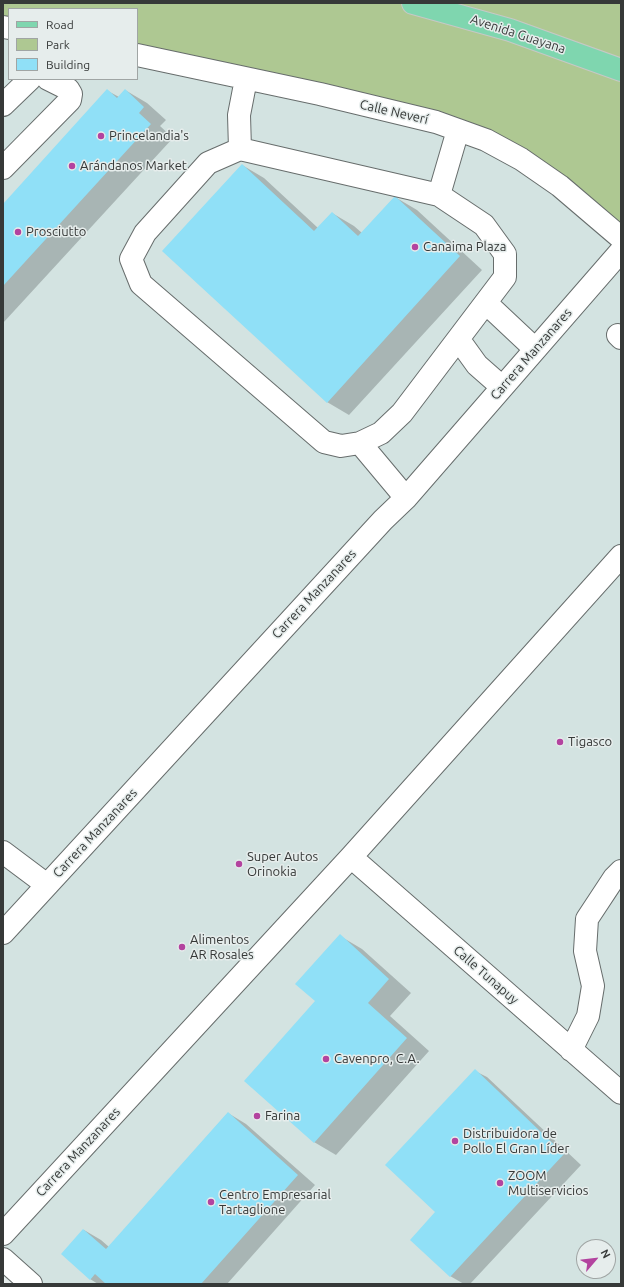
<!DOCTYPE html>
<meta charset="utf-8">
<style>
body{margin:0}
#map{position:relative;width:624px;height:1287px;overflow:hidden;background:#e6edec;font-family:Ubuntu,sans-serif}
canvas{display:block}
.frame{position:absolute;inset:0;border:4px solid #363938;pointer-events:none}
.legend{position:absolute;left:8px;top:8px;width:130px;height:72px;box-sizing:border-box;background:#e6edec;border:1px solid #a0a5a4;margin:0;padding:5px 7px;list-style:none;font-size:12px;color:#363938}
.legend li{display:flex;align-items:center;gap:8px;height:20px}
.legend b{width:20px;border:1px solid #a0a5a4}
.north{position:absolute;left:576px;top:1239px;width:40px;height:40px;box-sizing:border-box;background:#e6edec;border:1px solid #a0a5a4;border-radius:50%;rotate:62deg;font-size:11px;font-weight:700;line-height:16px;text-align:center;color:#363938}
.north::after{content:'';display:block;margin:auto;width:14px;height:18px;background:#b3439f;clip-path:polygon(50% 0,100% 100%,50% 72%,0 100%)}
</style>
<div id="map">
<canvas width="624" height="1287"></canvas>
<div class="frame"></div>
<ul class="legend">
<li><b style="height:5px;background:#7fd6af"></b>Road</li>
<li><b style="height:11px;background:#aec892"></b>Park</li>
<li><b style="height:11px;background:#90e0f7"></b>Building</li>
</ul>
<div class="north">N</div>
</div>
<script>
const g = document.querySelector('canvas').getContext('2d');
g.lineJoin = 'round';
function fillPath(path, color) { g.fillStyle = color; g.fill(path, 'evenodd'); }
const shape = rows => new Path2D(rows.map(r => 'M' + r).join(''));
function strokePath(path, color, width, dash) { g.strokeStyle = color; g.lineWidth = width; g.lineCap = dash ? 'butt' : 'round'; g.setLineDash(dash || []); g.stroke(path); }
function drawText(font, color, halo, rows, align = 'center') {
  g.font = font + ' Ubuntu,sans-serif'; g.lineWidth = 3; g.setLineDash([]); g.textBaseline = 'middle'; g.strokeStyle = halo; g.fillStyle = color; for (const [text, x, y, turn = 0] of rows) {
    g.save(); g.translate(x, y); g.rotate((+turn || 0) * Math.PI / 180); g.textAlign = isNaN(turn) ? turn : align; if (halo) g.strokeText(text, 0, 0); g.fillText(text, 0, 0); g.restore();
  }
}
fillPath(shape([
 [3,28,9,29,9,79,137,79,137,57,487,141,621,239,621,1284,31,1284,3,1259],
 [584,1247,608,1247,608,1271,584,1271]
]), '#d3e3e1');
fillPath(shape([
 [3,3,621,3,621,239,487,141,137,57,137,9,9,9,9,29,3,28]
]), '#aec892');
fillPath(shape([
 [125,90,147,103,166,120,160,126,173,138,3,323,3,205,108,91,119,97],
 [242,165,264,178,318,228,332,213,354,226,362,233,395,197,417,210,482,270,349,415,327,402],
 [340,936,362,949,411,993,390,1016,429,1051,336,1155,314,1142,317,1001],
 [475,1071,487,1077,581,1165,470,1284,464,1284,450,1276,437,1212],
 [228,1113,246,1124,315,1185,227,1284,98,1284,90,1279,84,1230,101,1240,109,1247]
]), '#0003');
fillPath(shape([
 [107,89,117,98,125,89,144,107,139,113,151,124,3,286,3,204],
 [242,164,314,231,332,212,358,236,395,196,460,256,327,403,162,251],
 [340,934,389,979,368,1003,407,1038,314,1143,244,1081,315,1001,295,984],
 [475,1069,564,1154,450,1277,410,1240,435,1212,385,1165],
 [228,1112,298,1175,201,1284,106,1284,95,1274,90,1280,61,1254,83,1229,106,1249]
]), '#90e0f7');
const minor = shape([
 [3,27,9,28],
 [137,55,320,94,436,122,486,140,521,159,560,186,621,238],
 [3,105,30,79],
 [240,149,439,195,484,225,505,254,505,277,402,413,381,433,360,443,341,446,324,442,141,284,131,259,145,233,208,163,240,149],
 [240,149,239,115,246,79],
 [3,168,70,100,71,94,68,89,48,79],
 [439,195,458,130],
 [486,303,535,349],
 [618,335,621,338],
 [459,340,477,365,502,387],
 [360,443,406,498],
 [3,852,47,885],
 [351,857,621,1093],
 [3,933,383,520,406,498,621,251],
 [571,1050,588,1016,593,986,585,951,587,919,614,878,621,871],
 [3,1234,351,857,621,556],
 [3,1259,31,1284]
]);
const major = shape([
 [413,3,510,30,621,70]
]);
strokePath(minor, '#676d6c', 24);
strokePath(major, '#c7c8c7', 24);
strokePath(minor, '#fff', 22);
strokePath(major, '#7fd6af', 22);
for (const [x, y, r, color] of [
 [101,136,4,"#b3439f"],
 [72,166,4,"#b3439f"],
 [18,232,4,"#b3439f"],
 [415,247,4,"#b3439f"],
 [560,742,4,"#b3439f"],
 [239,864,4,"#b3439f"],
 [182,947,4,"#b3439f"],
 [326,1059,4,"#b3439f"],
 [257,1116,4,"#b3439f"],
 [455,1141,4,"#b3439f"],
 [500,1183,4,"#b3439f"],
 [211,1202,4,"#b3439f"]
]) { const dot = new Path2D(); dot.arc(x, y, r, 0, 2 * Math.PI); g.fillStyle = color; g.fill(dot); strokePath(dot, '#e6edec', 1.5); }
drawText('13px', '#363938', '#e6edec', [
 ["Avenida Guayana",518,34,18],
 ["Calle Neverí",394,112,13],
 ["Carrera Manzanares",531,354,-49],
 ["Carrera Manzanares",314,594,-47],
 ["Carrera Manzanares",95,833,-47],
 ["Calle Tunapuy",486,975,41],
 ["Carrera Manzanares",78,1152,-47]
]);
drawText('13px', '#363938', '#e6edec', [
 ["Princelandia's",109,136],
 ["Arándanos Market",80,166],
 ["Prosciutto",26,232],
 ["Canaima Plaza",423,247],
 ["Tigasco",568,742],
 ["Super Autos",247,857],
 ["Orinokia",247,872],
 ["Alimentos",190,940],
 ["AR Rosales",190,955],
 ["Cavenpro, C.A.",334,1059],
 ["Farina",265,1116],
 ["Distribuidora de",463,1134],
 ["Pollo El Gran Líder",463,1149],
 ["ZOOM",508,1176],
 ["Multiservicios",508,1191],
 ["Centro Empresarial",219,1195],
 ["Tartaglione",219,1210]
], 'left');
</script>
